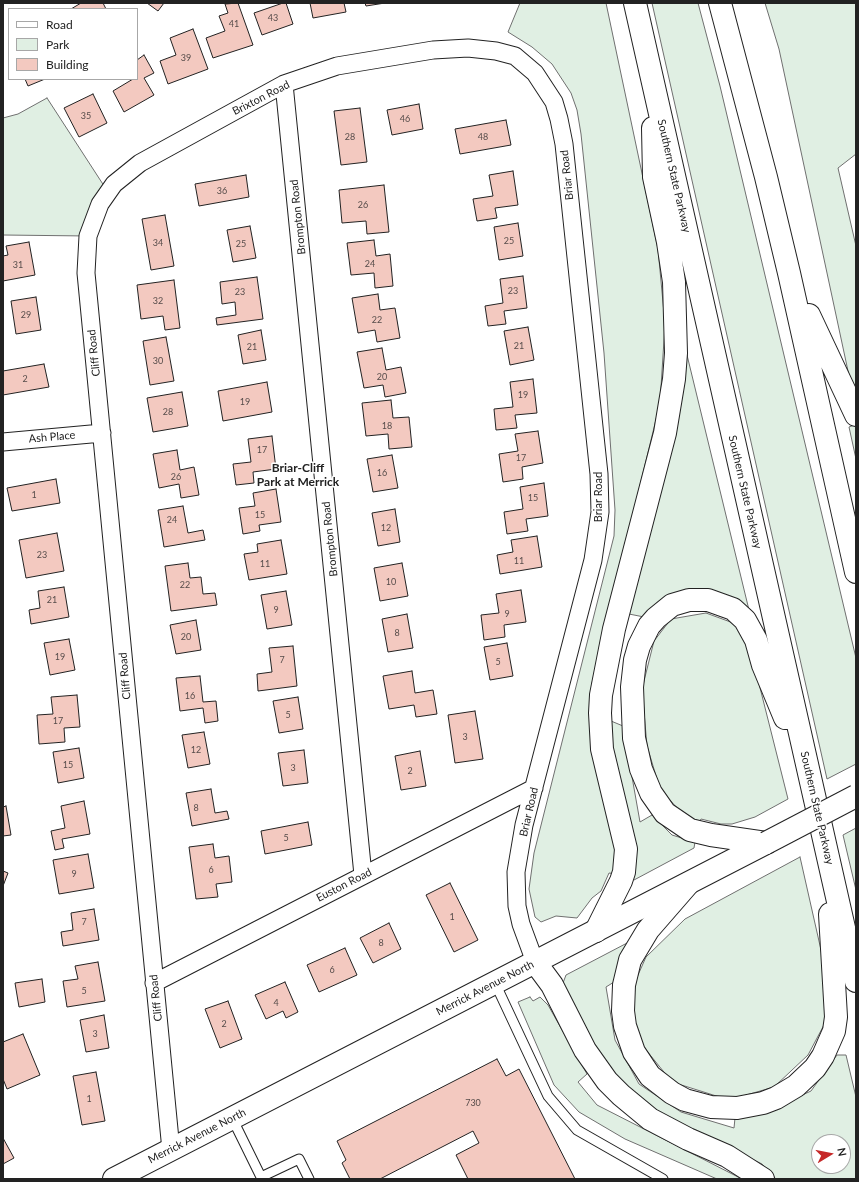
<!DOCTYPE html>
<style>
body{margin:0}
#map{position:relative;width:859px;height:1182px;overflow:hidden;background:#fff;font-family:Lato,sans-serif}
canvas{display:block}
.frame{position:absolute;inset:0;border:4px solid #222;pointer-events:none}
.legend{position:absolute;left:8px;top:8px;width:130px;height:72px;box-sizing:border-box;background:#fff;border:1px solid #a7a7a7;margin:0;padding:5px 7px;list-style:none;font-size:12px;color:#222}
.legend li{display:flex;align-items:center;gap:8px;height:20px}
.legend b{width:20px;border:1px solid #a7a7a7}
.north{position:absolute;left:811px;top:1134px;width:40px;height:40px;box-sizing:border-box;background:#fff;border:1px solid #a7a7a7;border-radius:50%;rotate:80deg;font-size:11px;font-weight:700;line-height:16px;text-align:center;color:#222}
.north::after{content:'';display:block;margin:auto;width:14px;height:18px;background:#c62828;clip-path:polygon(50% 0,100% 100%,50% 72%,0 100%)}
</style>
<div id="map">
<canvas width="859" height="1182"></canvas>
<div class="frame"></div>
<ul class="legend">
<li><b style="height:5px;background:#fff"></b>Road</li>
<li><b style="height:11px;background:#e0efe3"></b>Park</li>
<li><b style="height:11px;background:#f3c9c0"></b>Building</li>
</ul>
<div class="north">N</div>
</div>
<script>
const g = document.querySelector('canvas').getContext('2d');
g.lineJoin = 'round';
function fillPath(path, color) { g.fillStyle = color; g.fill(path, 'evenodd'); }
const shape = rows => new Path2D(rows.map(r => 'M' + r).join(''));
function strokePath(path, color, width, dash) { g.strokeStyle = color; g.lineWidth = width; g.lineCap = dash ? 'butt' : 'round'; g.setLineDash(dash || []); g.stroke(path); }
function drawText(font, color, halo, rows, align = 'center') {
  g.font = font + ' Lato,sans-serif'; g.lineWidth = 3; g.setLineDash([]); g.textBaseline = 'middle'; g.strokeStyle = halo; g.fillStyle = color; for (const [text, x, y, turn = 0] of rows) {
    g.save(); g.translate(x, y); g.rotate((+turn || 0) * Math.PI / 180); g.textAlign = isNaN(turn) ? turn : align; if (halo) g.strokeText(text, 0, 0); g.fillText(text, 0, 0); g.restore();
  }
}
const green = shape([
 [520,3,606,3,658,249,665,324,660,403,592,683,591,736,615,849,616,874,609,873,601,891,592,898,577,918,556,916,541,922,535,917,529,889,534,853,614,536,615,510,604,353,581,134,577,110,571,93,552,64,532,47,508,32,520,3],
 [652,3,698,3,720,86,856,658,856,764,827,779,652,3],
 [765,3,856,3,856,154,838,168,856,246,856,402,854,399,779,49,765,3],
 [47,98,108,192,88,236,3,235,3,118,18,114,47,98],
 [687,355,749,610,728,597,644,617,629,614,679,401,687,355],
 [854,425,856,428,856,459,849,427,854,425],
 [706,613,736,624,750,648,788,799,755,817,732,824,721,824,701,819,697,825,686,818,660,789,647,746,642,689,654,641,671,619,706,613],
 [611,721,623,726,640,822,652,815,672,835,695,842,694,848,634,880,631,877,609,743,611,721],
 [856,828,856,890,843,835,856,828],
 [800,857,828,981,825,1023,808,1055,774,1087,729,1100,672,1082,638,1040,630,993,646,957,685,919,800,857],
 [629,942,614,982,606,987,615,1040,639,1084,681,1112,734,1128,735,1118,761,1114,811,1091,837,1055,846,1055,856,1097,856,1179,776,1179,762,1164,646,1107,608,1070,565,994,563,983,566,975,629,942],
 [819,1142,843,1142,843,1166,819,1166,819,1142],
 [530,997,533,1001,540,997,548,1005,587,1074,578,1082,597,1105,742,1179,717,1179,625,1139,579,1112,554,1085,518,1002,530,997]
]);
fillPath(green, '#e0efe3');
strokePath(green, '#6f6f6f', 1);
const building = shape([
 [81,3,103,3,106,9,71,9,81,3],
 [147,3,164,3,158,11,147,3],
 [238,3,253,45,213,58,206,38,225,31,219,16,228,13,225,4,238,3],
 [283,3,286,3,293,24,262,35,254,13,283,3],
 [310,3,344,3,346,12,313,18,310,3],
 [365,3,385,3,366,6,365,3],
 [193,29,208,69,168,84,160,61,176,55,170,38,193,29],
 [144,55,154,73,144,78,154,95,124,112,113,91,133,79,137,79,137,60,144,55],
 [25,79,45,79,28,86,25,79],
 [93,94,107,123,79,137,64,108,93,94],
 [419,104,423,129,392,135,387,110,419,104],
 [360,108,367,162,341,165,334,111,360,108],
 [506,120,511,145,460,154,455,129,506,120],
 [513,171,518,205,495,208,497,218,477,221,473,199,493,196,489,175,513,171],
 [246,175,249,197,199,206,195,184,246,175],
 [384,185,389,232,367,234,366,221,342,223,339,190,384,185],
 [165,215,174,266,151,270,142,219,165,215],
 [518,223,523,256,499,260,494,227,518,223],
 [250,226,256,258,233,262,227,230,250,226],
 [374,240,376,256,390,254,393,286,375,288,374,273,351,275,347,243,374,240],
 [29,242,35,275,3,281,3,256,8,255,6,246,29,242],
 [523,276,527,308,504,311,506,324,488,326,485,306,503,303,500,279,523,276],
 [257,277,263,319,217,325,216,318,236,315,235,302,222,304,220,282,257,277],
 [174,280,180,328,165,330,163,316,141,319,137,285,174,280],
 [378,294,380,310,395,308,400,338,377,342,375,330,358,333,352,298,378,294],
 [36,297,41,330,16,334,11,301,36,297],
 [528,327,534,360,510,365,504,331,528,327],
 [261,330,266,360,243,364,238,335,261,330],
 [166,337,174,381,150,385,143,341,166,337],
 [382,348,386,370,401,367,406,393,385,397,383,385,364,388,357,352,382,348],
 [44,364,49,387,3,395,3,371,44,364],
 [533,379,537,413,515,415,517,428,496,430,494,409,513,407,510,382,533,379],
 [267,382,272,412,223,421,218,391,267,382],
 [182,392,188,426,153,432,147,398,182,392],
 [391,400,393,418,409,417,412,447,389,449,388,434,366,436,362,403,391,400],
 [538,431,543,463,522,467,523,479,503,482,499,454,518,451,515,434,538,431],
 [272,436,276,469,253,472,254,483,236,485,233,464,251,462,248,439,272,436],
 [177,450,180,470,194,467,199,495,181,498,179,484,159,488,153,454,177,450],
 [392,455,398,488,373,492,367,459,392,455],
 [56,479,60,503,12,511,7,488,56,479],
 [544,483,548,516,526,519,528,531,507,534,504,512,523,509,520,487,544,483],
 [276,489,281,522,259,525,260,531,243,534,239,508,255,506,253,493,276,489],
 [183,506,188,533,203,530,205,540,164,547,158,510,183,506],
 [395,509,400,542,378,546,372,513,395,509],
 [57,533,64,571,26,578,19,540,57,533],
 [537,536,542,567,500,574,497,555,513,552,511,540,537,536],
 [281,540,287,574,249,580,244,554,258,552,257,544,281,540],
 [188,563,190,578,201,577,203,594,215,593,217,605,171,611,165,566,188,563],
 [402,563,408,596,380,601,374,568,402,563],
 [64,587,69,617,31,624,29,610,40,608,38,591,64,587],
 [521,590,526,622,504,625,505,637,484,640,481,615,499,613,496,594,521,590],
 [286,591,292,625,267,629,261,595,286,591],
 [407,614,413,648,388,652,382,619,407,614],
 [196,620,201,650,176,654,170,625,196,620],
 [69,639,75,670,50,675,44,643,69,639],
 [507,643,513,676,490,680,484,647,507,643],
 [293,646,297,686,258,691,257,674,272,672,269,648,293,646],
 [412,671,415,693,433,690,437,714,416,717,414,705,389,709,383,676,412,671],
 [200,676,203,702,216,701,218,721,205,723,203,708,180,711,176,678,200,676],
 [77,695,80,727,64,728,65,742,39,744,37,715,53,714,51,697,77,695],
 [298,697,303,729,279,733,273,701,298,697],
 [475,711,483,759,455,763,448,715,475,711],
 [204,732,210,764,188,768,182,735,204,732],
 [79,748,84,778,58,783,53,752,79,748],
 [304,750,308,783,283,786,278,753,304,750],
 [420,751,426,786,401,790,395,756,420,751],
 [211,789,215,813,227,811,229,819,192,826,186,793,211,789],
 [84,801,90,834,62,839,64,848,55,850,51,831,65,828,61,806,84,801],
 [6,806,11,835,3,836,3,807,6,806],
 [308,822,312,845,265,854,261,831,308,822],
 [213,844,215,858,229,856,232,882,216,884,218,897,196,899,189,847,213,844],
 [88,854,94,888,59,894,53,860,88,854],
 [3,871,8,873,3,886,3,871],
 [450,883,478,940,454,952,426,895,450,883],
 [94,909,99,940,63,946,61,932,73,930,71,913,94,909],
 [389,923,401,949,373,963,360,938,389,923],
 [345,948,357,975,319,992,307,965,345,948],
 [98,962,105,1001,67,1007,63,981,78,979,75,966,98,962],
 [42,979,45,1002,19,1007,15,983,42,979],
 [285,982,298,1012,286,1018,283,1011,266,1019,255,995,285,982],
 [228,1001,242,1039,220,1048,205,1009,228,1001],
 [104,1015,109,1048,86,1052,80,1020,104,1015],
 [23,1034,40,1075,7,1089,3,1079,3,1042,23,1034],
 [497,1059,506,1076,519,1069,575,1179,468,1179,456,1155,479,1143,473,1131,380,1179,350,1179,342,1163,346,1160,337,1141,497,1059],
 [96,1072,105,1121,82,1125,73,1076,96,1072],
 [3,1138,14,1158,3,1164,3,1138]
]);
fillPath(building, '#f3c9c0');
strokePath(building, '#222', 1);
const lane = shape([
 [495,983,548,1096,577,1130,663,1179],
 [232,1118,262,1179],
 [261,1177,299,1159,309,1179]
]);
const street = shape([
 [284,84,363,875],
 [3,442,102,433],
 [154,983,534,788],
 [171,1150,86,273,88,236,100,204,114,184,140,163,284,84,337,66,433,50,468,48,496,51,515,56,535,73,554,102,559,119,564,144,599,474,600,512,593,560,524,825,516,872,517,906,521,924,535,962]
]);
const secondary = shape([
 [114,1179,766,843]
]);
const highway = shape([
 [635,3,856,981],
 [720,3,766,177,789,273,856,572],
 [809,315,856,415],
 [766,843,711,835,690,830,665,813,651,793,641,769,634,738,632,687,635,660,639,646,649,626,656,618,672,605,689,600,708,600,733,609,745,620,756,640,763,665,785,718],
 [688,884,648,930,630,960,624,985,623,1011,625,1026,634,1052,650,1076,672,1093,685,1100,711,1107,737,1108,763,1103,776,1098,796,1086,815,1068,823,1056,834,1031,836,1017,830,914],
 [596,931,621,881,624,872,626,849,602,749,600,713,601,695,614,629,665,433,674,379,676,353,674,282,668,242,654,177,653,128],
 [535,962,552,985,585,1050,607,1081,621,1095,650,1119,688,1139,727,1156,763,1179]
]);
strokePath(lane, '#222', 11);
strokePath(street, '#222', 19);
strokePath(secondary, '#222', 24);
strokePath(highway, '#222', 24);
strokePath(lane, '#fff', 9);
strokePath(street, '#fff', 17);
strokePath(secondary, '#fff', 22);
strokePath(highway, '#fff', 22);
const secondaryBridge = shape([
 [766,843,856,796]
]);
strokePath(secondaryBridge, '#222', 24, []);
strokePath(secondaryBridge, '#fff', 22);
drawText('9px', '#564c4a', null, [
 ["43",273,18],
 ["41",234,24],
 ["39",186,58],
 ["35",86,116],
 ["46",405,119],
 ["28",350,137],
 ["48",483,137],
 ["36",222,191],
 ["26",363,205],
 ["25",509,241],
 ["34",158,243],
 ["25",241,244],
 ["24",370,264],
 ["31",18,265],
 ["23",513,291],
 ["23",240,292],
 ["32",158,301],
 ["29",26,315],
 ["22",377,320],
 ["21",519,346],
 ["21",252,347],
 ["30",158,361],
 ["20",382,377],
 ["2",25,379],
 ["19",523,395],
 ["19",245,402],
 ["28",168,412],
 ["18",387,426],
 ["17",262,450],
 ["17",521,458],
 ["16",382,473],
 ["26",176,477],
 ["1",34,495],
 ["15",533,498],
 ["15",260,515],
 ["24",172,520],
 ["12",386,528],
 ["23",42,555],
 ["11",519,561],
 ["11",265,564],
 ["10",391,582],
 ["22",185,585],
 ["21",52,600],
 ["9",276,610],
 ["9",507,614],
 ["8",397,633],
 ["20",186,637],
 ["19",60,657],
 ["7",282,660],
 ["5",498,662],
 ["16",190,696],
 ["5",288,715],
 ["17",58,721],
 ["3",465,737],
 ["12",196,750],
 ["15",68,765],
 ["3",293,768],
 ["2",410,771],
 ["8",196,808],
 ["5",286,838],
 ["6",211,870],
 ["9",74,874],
 ["1",452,917],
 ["7",84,922],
 ["8",381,943],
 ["6",332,970],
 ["5",84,991],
 ["4",276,1003],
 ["2",224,1024],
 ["3",95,1034],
 ["1",89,1099],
 ["730",473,1103]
]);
drawText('11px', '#222', '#fff', [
 ["Brixton Road",261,98,-27],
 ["Briar Road",567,175,-96],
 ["Southern State Parkway",674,176,77],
 ["Brompton Road",298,217,-96],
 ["Cliff Road",94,353,-96],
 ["Ash Place",52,437,-5],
 ["Southern State Parkway",745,492,77],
 ["Briar Road",598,497,-90],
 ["Brompton Road",330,539,-96],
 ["Cliff Road",125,676,-95],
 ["Southern State Parkway",817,808,77],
 ["Briar Road",529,812,-77],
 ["Euston Road",344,885,-27],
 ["Merrick Avenue North",485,988,-27],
 ["Cliff Road",156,998,-96],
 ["Merrick Avenue North",197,1136,-27]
]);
drawText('bold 12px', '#222', '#fff', [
 ["Briar-Cliff",298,468],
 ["Park at Merrick",298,482]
]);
</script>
